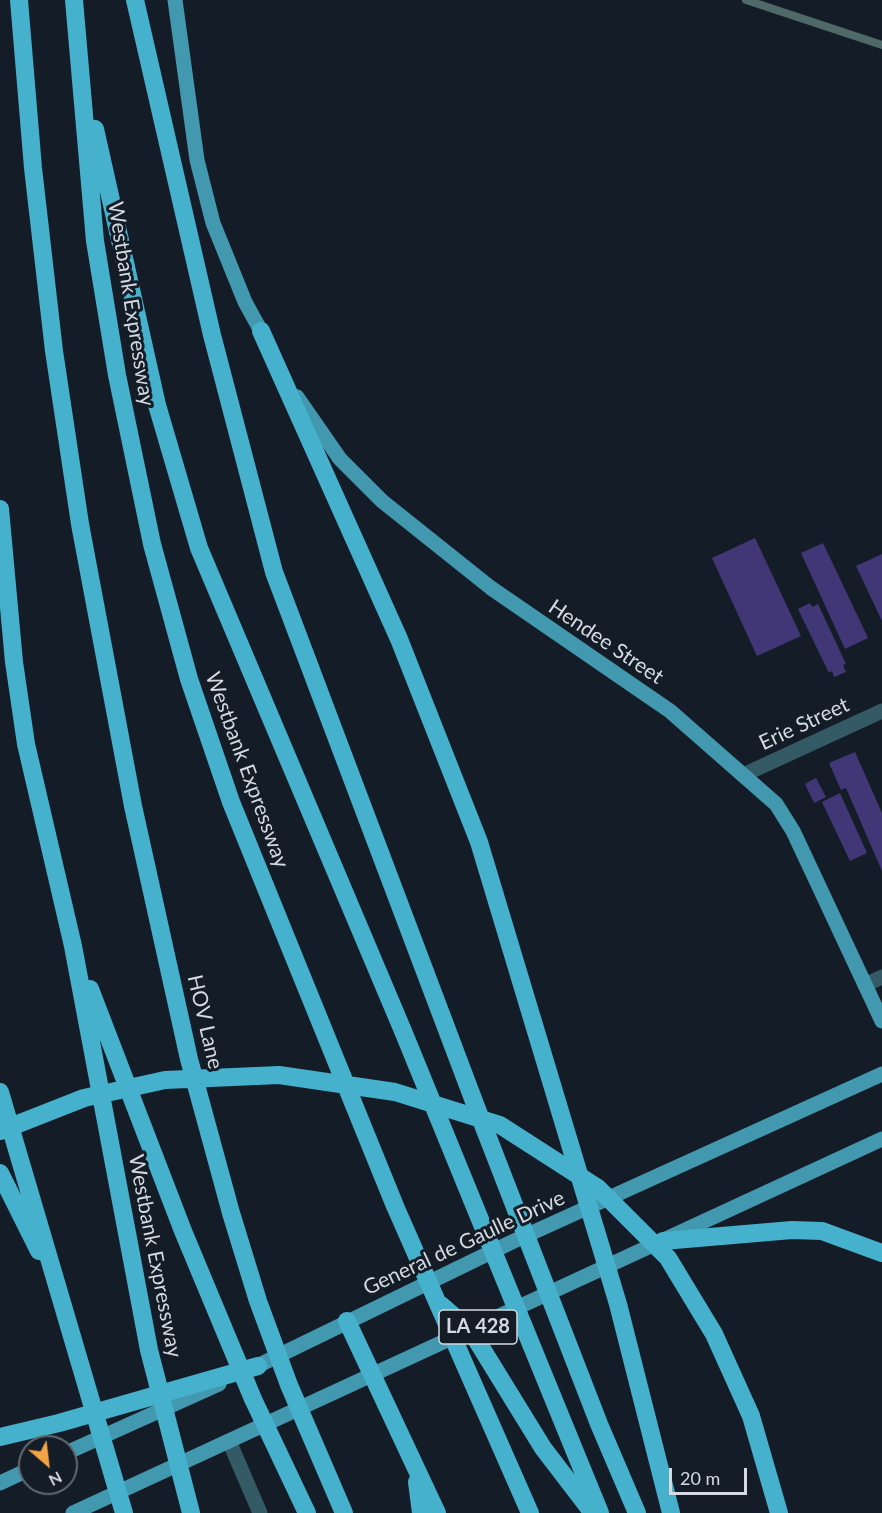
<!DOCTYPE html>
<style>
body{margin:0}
#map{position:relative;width:882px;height:1513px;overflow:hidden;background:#141d27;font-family:Lato,sans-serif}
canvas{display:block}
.north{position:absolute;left:18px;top:1435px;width:60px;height:60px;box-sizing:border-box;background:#141d27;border:2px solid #616971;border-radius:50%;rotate:152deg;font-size:16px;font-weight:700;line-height:24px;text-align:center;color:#d4dae1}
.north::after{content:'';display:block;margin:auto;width:21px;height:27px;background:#f4a344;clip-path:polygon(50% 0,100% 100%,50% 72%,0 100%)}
.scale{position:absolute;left:669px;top:1468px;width:78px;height:27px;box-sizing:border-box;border:3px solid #d4dae1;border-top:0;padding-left:8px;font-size:18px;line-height:21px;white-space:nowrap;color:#d4dae1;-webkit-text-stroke:4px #141d27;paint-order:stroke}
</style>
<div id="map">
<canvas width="882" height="1513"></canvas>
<div class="north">N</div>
<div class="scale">20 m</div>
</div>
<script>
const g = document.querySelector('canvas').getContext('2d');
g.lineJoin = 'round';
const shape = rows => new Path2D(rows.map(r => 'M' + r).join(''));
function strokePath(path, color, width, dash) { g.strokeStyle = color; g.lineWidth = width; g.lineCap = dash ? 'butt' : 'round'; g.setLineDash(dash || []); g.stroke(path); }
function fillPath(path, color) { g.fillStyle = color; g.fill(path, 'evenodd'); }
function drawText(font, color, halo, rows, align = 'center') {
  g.font = font + ' Lato,sans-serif'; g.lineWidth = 6; g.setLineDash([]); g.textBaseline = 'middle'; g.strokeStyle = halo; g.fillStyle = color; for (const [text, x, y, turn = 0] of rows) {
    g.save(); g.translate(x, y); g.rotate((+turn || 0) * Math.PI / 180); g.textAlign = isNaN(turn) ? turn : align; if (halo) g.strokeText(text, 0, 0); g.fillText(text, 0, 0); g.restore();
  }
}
strokePath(shape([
 [746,0,882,45]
]), '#4f6968', 8);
fillPath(shape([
 [755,538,801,636,757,656,712,558],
 [823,543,868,638,845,649,801,553],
 [882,554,882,621,856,566],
 [810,603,812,607,818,604,846,664,843,665,846,672,834,677,832,671,829,673,798,609],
 [855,752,882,813,882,871,846,788,841,790,829,763],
 [816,778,826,797,814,803,805,784],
 [840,793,867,853,850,861,822,802]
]), '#413776');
strokePath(shape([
 [743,775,882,711],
 [865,985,882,977],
 [229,1441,260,1513]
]), '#345a65', 15);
strokePath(shape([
 [175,0,197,160,213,223,245,302,267,342],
 [297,397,340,459,382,501,491,588,670,711,776,804,793,831,882,1021],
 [249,1370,514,1241,882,1074],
 [66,1453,219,1384],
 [0,1483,30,1469],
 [73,1513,882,1139]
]), '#4298af', 15);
strokePath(shape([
 [19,0,33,168,54,351,80,524,133,806,189,1059,231,1213,258,1301,289,1385,344,1513],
 [74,0,95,241,117,375,152,544,189,679,231,802,395,1206,530,1513],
 [135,0,212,335,274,572,475,1104,599,1424,637,1513],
 [95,129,157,405,199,548,403,1031,600,1513],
 [261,331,399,639,479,842,618,1304,671,1513],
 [0,509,14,662,26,744,73,946,149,1350,191,1513],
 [90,989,183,1231,253,1399,307,1513],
 [0,1092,124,1513],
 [0,1131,84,1098,165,1080,279,1075,395,1092,500,1125,598,1188,668,1258,714,1334,751,1416,779,1513],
 [0,1173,39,1251],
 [663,1241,792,1230,822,1231,882,1253],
 [441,1305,471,1331,543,1448,592,1512],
 [347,1321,437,1513],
 [0,1437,59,1423,258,1366],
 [417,1482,421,1513]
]), '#45b1cd', 18);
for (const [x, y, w] of [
 [478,1327,78]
]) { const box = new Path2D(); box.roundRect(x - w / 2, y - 17, w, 34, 4.5); g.fillStyle = '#141d27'; g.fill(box); strokePath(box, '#d4dae1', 1.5); }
drawText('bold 20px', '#d4dae1', null, [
 ["LA 428",478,1327]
]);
drawText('21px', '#d4dae1', '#141d27', [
 ["Westbank Expressway",131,304,81],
 ["Hendee Street",606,642,34],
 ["Erie Street",804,724,-25],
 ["Westbank Expressway",247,770,70],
 ["HOV Lane",205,1022,77],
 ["General de Gaulle Drive",464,1243,-25],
 ["Westbank Expressway",155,1256,79]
]);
</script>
